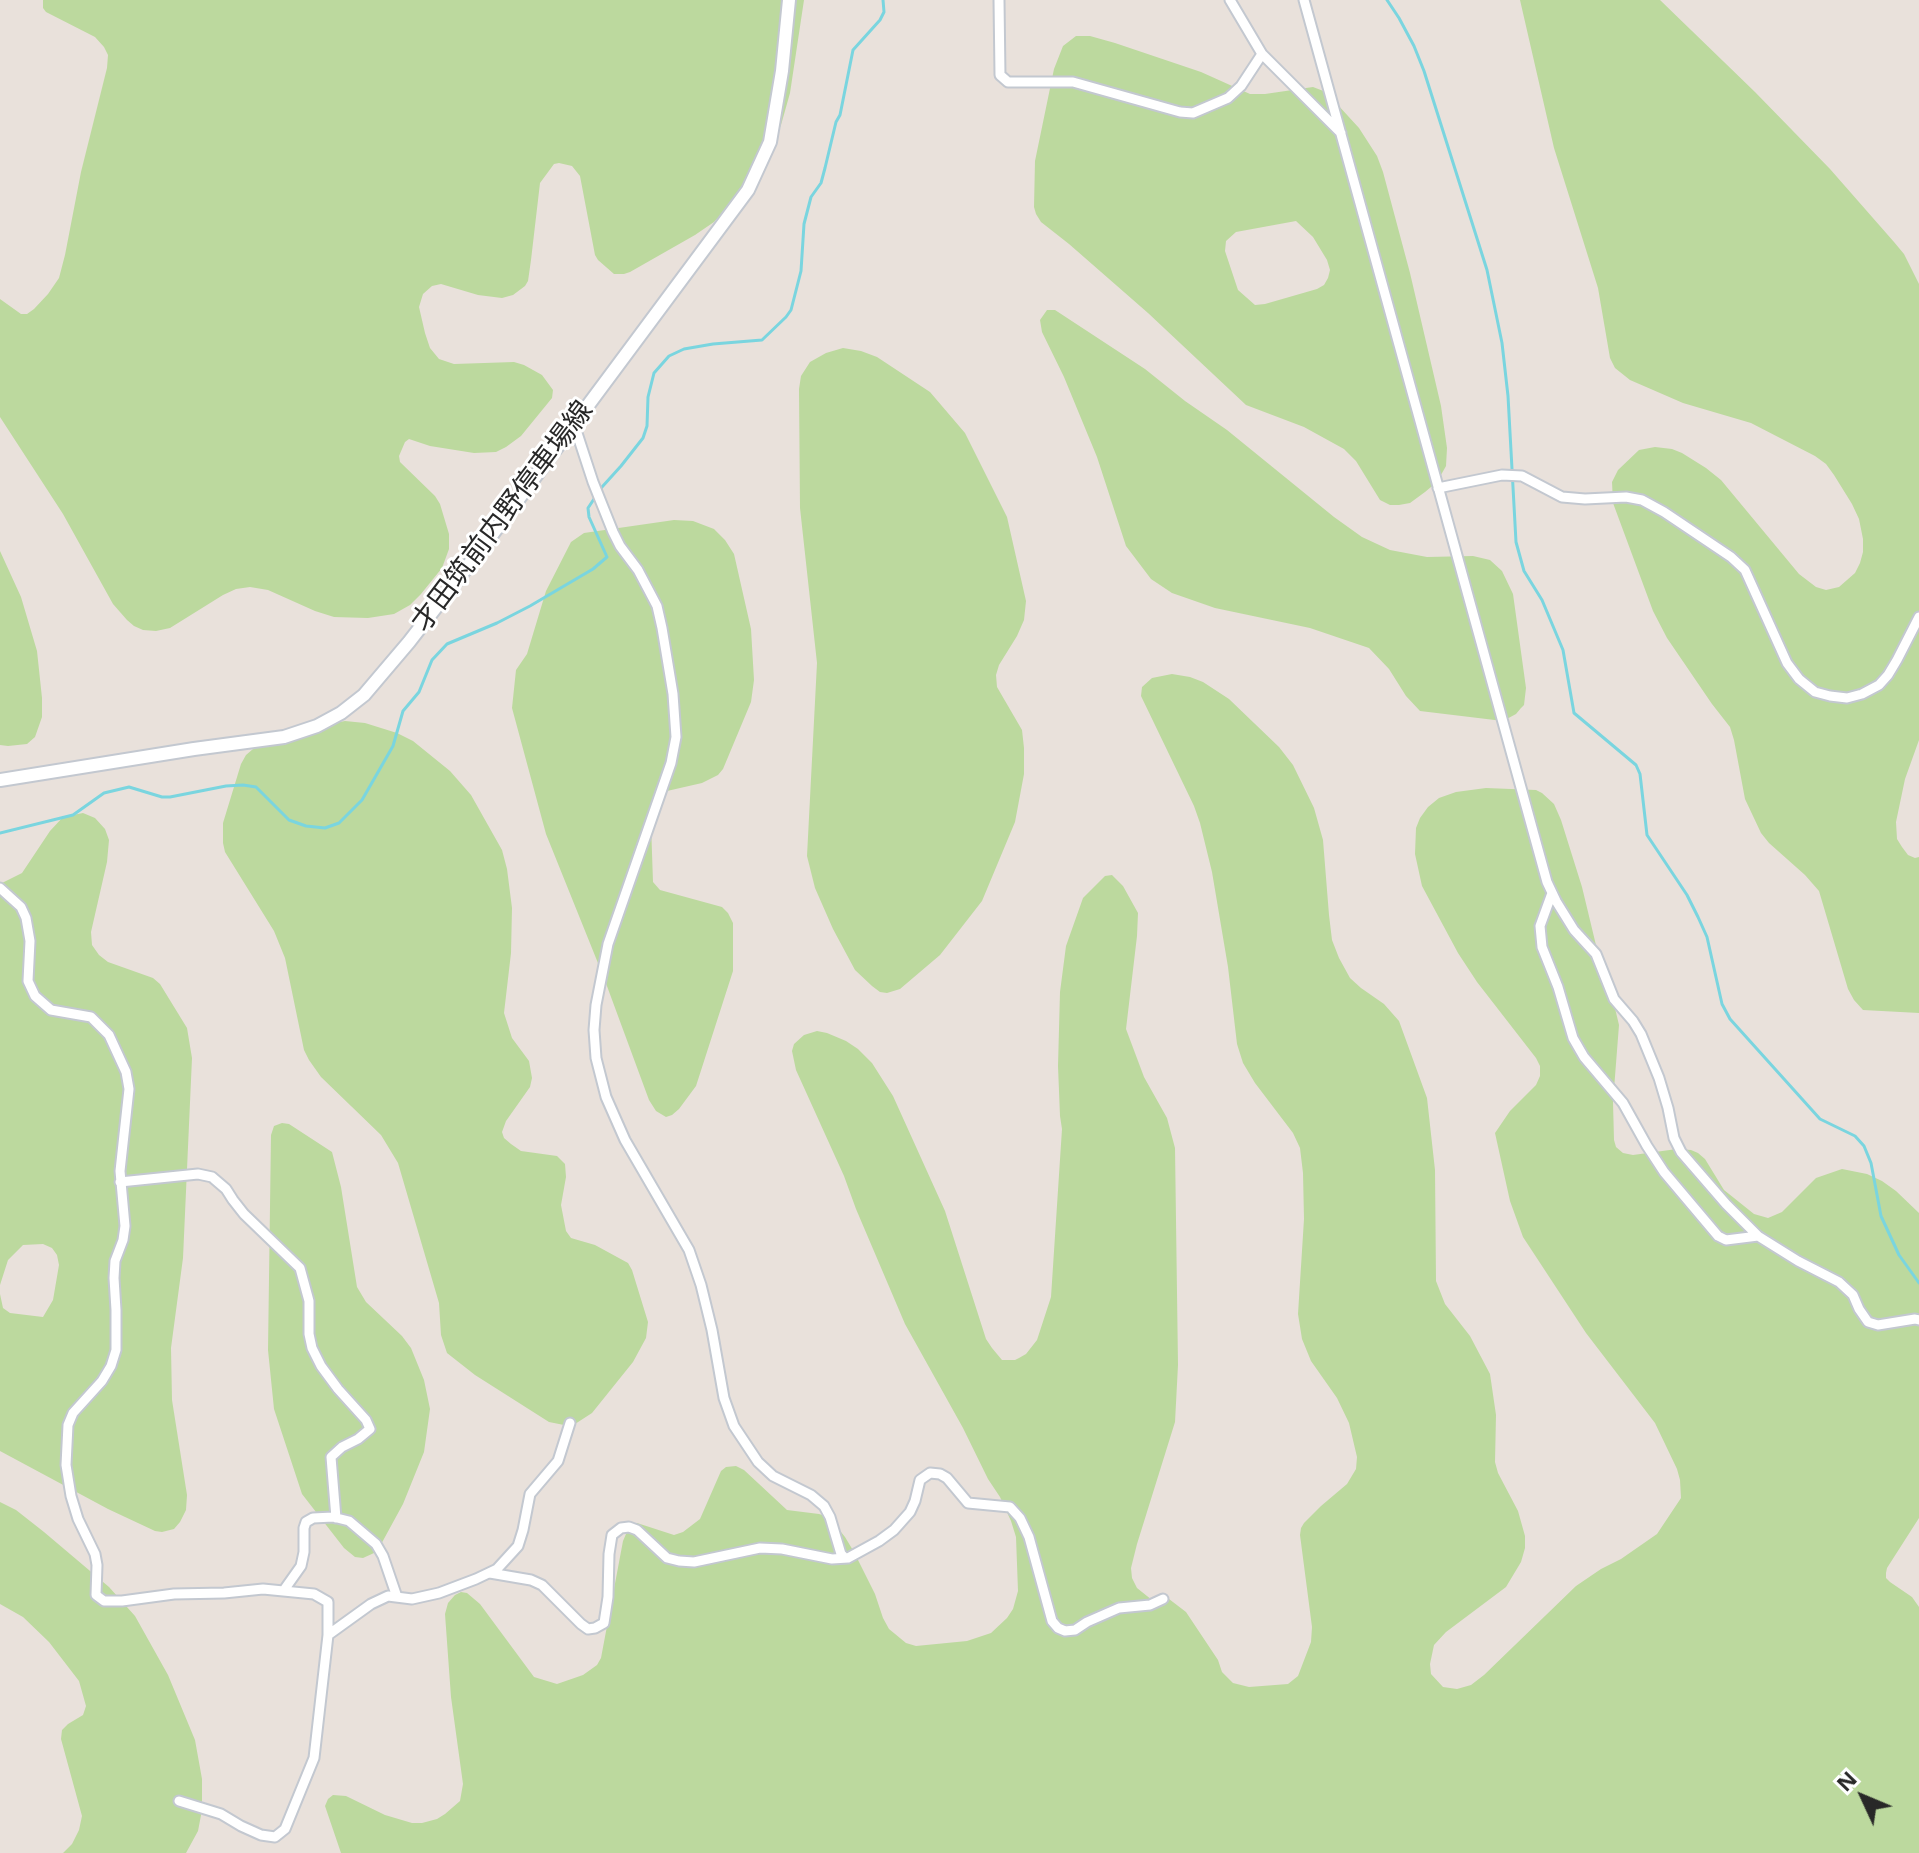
<!DOCTYPE html>
<meta charset="utf-8">
<style>
body{margin:0}
#map{position:relative;width:1919px;height:1853px;overflow:hidden;background:#e9e1db;font-family:"Noto Sans",sans-serif}
canvas{display:block}
.north{position:absolute;left:1823px;top:1757px;width:80px;height:80px;-webkit-text-stroke:6px #fff;paint-order:stroke;rotate:314deg;font-size:22px;font-weight:700;line-height:32px;text-align:center;color:#282828}
.north::after{content:'';display:block;margin:auto;width:28px;height:36px;background:#282828;clip-path:polygon(50% 0,100% 100%,50% 72%,0 100%)}
</style>
<div id="map">
<canvas width="1919" height="1853"></canvas>
<div class="north">N</div>
</div>
<script>
const g = document.querySelector('canvas').getContext('2d');
g.lineJoin = 'round';
function fillPath(path, color) { g.fillStyle = color; g.fill(path, 'evenodd'); }
const shape = rows => new Path2D(rows.map(r => 'M' + r).join(''));
function strokePath(path, color, width, dash) { g.strokeStyle = color; g.lineWidth = width; g.lineCap = dash ? 'butt' : 'round'; g.setLineDash(dash || []); g.stroke(path); }
function drawText(font, color, halo, rows, align = 'center') {
  g.font = font + ' "Noto Sans","Noto Sans JP",sans-serif'; g.lineWidth = 6; g.setLineDash([]); g.textBaseline = 'middle'; g.strokeStyle = halo; g.fillStyle = color; for (const [text, x, y, turn = 0] of rows) {
    g.save(); g.translate(x, y); g.rotate((+turn || 0) * Math.PI / 180); g.textAlign = isNaN(turn) ? turn : align; if (halo) g.strokeText(text, 0, 0); g.fillText(text, 0, 0); g.restore();
  }
}
fillPath(shape([
 [43,0,804,0,790,93,781,125,770,151,739,195,714,222,695,235,630,272,624,274,614,274,598,260,595,255,580,176,572,166,559,163,554,164,540,183,531,260,528,281,525,286,513,295,502,298,478,295,441,284,432,286,423,294,419,307,425,333,430,348,439,359,454,364,514,362,524,365,542,375,553,390,552,398,521,436,506,447,496,452,474,453,430,446,409,439,405,442,399,456,400,462,435,496,440,504,449,534,449,549,442,568,421,594,410,605,394,614,368,618,334,617,315,611,268,590,250,587,236,589,223,595,170,628,156,631,143,630,134,626,127,620,113,604,63,514,0,417,0,299,21,314,27,314,34,309,48,294,59,278,65,255,81,172,107,68,108,55,104,47,95,37,46,12,43,8],
 [1520,0,1660,0,1755,92,1830,169,1894,242,1904,254,1919,284,1919,740,1905,779,1896,822,1897,839,1902,847,1908,855,1915,858,1919,857,1919,1013,1863,1010,1854,1000,1848,989,1819,891,1805,875,1769,843,1761,833,1745,799,1734,740,1730,727,1712,704,1667,638,1653,611,1613,503,1612,482,1618,470,1639,450,1655,447,1672,449,1682,453,1706,468,1721,480,1799,574,1816,587,1826,590,1839,587,1855,573,1860,563,1863,552,1863,539,1859,519,1852,504,1834,475,1826,464,1815,456,1751,423,1683,403,1630,380,1615,368,1610,358,1598,288,1554,148],
 [1076,36,1090,36,1115,43,1201,72,1250,94,1265,94,1313,87,1326,92,1359,128,1377,156,1383,172,1410,273,1441,406,1447,448,1446,466,1437,482,1425,492,1410,503,1399,505,1390,505,1380,500,1356,461,1344,449,1304,427,1246,405,1148,313,1069,244,1041,222,1036,214,1034,207,1035,161,1054,69,1063,46],
 [1296,221,1313,237,1327,260,1330,270,1328,278,1324,285,1317,289,1265,304,1255,305,1238,290,1225,251,1226,241,1236,232],
 [1047,310,1055,310,1145,369,1185,401,1227,430,1334,517,1362,537,1390,550,1427,557,1473,556,1490,560,1502,571,1513,594,1526,688,1524,705,1521,708,1516,714,1503,721,1420,711,1406,696,1389,669,1369,648,1310,628,1215,608,1172,593,1151,579,1126,546,1097,457,1064,377,1042,332,1040,320],
 [843,348,861,351,877,357,930,392,965,433,1007,517,1026,601,1024,620,1017,636,999,665,996,675,997,687,1022,730,1024,748,1024,774,1015,822,982,901,940,955,900,989,887,993,880,992,872,986,855,970,833,929,815,888,807,856,817,663,800,508,799,389,801,376,810,362,826,353],
 [674,520,693,521,714,529,725,540,734,554,751,629,754,680,751,702,723,769,718,775,702,783,667,791,659,799,651,824,653,882,660,890,722,907,728,913,733,923,733,971,696,1086,679,1109,672,1115,666,1117,656,1111,649,1100,604,978,546,834,512,708,516,670,527,654,546,591,571,542,584,533],
 [0,551,21,597,37,651,42,698,42,717,35,737,27,744,8,746,0,745],
 [1172,674,1190,677,1203,682,1229,699,1279,747,1293,765,1314,808,1323,840,1329,915,1332,940,1339,958,1350,978,1361,988,1384,1004,1399,1021,1427,1098,1435,1170,1436,1281,1445,1304,1470,1336,1490,1374,1496,1415,1495,1462,1498,1473,1518,1511,1525,1536,1525,1548,1521,1562,1506,1587,1446,1632,1434,1645,1430,1664,1431,1674,1443,1687,1457,1689,1471,1685,1484,1675,1576,1586,1601,1569,1621,1559,1657,1534,1681,1498,1680,1480,1677,1469,1655,1423,1586,1333,1523,1237,1510,1201,1495,1133,1510,1111,1536,1085,1540,1076,1540,1066,1536,1058,1477,982,1458,953,1422,886,1415,854,1416,828,1420,818,1428,807,1439,798,1456,792,1486,788,1536,790,1542,793,1554,804,1561,820,1582,887,1601,966,1614,1004,1619,1025,1613,1102,1614,1140,1616,1147,1623,1153,1633,1155,1677,1149,1691,1150,1698,1153,1705,1159,1724,1190,1754,1214,1768,1218,1782,1212,1816,1178,1842,1169,1867,1174,1882,1181,1896,1191,1919,1213,1919,1518,1887,1568,1886,1573,1886,1578,1890,1582,1912,1597,1919,1607,1919,1853,341,1853,325,1806,328,1799,333,1795,346,1796,385,1815,412,1823,422,1823,437,1819,445,1814,460,1801,463,1784,451,1697,445,1614,448,1603,455,1595,461,1592,467,1593,480,1604,534,1677,557,1684,583,1675,597,1665,601,1658,623,1541,629,1527,637,1523,674,1535,683,1532,700,1519,721,1471,726,1467,736,1466,744,1470,787,1510,819,1514,829,1517,845,1537,854,1552,875,1594,883,1618,889,1629,906,1643,916,1646,967,1641,991,1633,1007,1618,1013,1609,1018,1591,1016,1537,1011,1521,1000,1497,988,1479,963,1428,905,1324,856,1209,844,1176,796,1070,792,1051,794,1044,804,1035,817,1031,827,1033,846,1041,858,1049,872,1063,893,1096,945,1211,986,1339,992,1348,1002,1360,1015,1360,1019,1358,1026,1354,1037,1340,1051,1297,1062,1129,1060,1116,1058,1066,1060,992,1066,946,1083,898,1105,876,1112,875,1123,886,1138,913,1137,936,1126,1029,1144,1077,1167,1118,1175,1148,1178,1365,1175,1422,1137,1544,1131,1568,1132,1578,1137,1588,1152,1600,1169,1599,1186,1612,1218,1660,1222,1672,1233,1683,1249,1687,1288,1684,1298,1676,1311,1642,1312,1627,1300,1535,1301,1528,1304,1523,1321,1506,1347,1484,1356,1469,1357,1457,1349,1423,1337,1398,1311,1361,1302,1339,1298,1314,1304,1219,1303,1173,1300,1148,1293,1133,1255,1083,1243,1063,1237,1044,1228,967,1212,872,1200,823,1194,806,1141,696,1142,687,1152,678],
 [345,721,365,723,397,733,413,741,450,771,471,795,502,850,507,869,512,908,511,953,504,1013,512,1038,529,1061,532,1078,530,1087,506,1121,502,1132,504,1138,511,1144,521,1151,557,1156,565,1164,566,1177,561,1205,566,1231,571,1238,595,1245,628,1263,632,1270,648,1322,646,1338,633,1362,592,1413,575,1424,564,1425,549,1422,475,1375,447,1353,441,1335,439,1303,398,1163,381,1135,321,1077,309,1060,304,1050,285,958,274,931,225,852,223,843,223,823,241,764,246,755,253,749,267,744,330,724],
 [83,813,95,818,105,829,109,840,107,862,91,932,92,945,99,955,108,962,153,978,160,984,187,1028,192,1058,183,1258,171,1348,172,1400,187,1495,186,1510,180,1522,174,1529,162,1532,155,1531,108,1509,0,1451,0,1294,3,1308,10,1313,43,1317,53,1300,59,1265,57,1255,52,1248,43,1244,23,1245,8,1260,0,1285,0,884,22,873,50,831,63,817],
 [282,1123,289,1124,332,1152,341,1187,357,1287,366,1302,402,1336,411,1348,424,1380,430,1409,424,1452,403,1504,379,1548,374,1553,363,1558,355,1557,344,1548,302,1494,274,1409,268,1350,271,1135,274,1126],
 [0,1502,16,1510,44,1532,109,1587,135,1616,168,1675,195,1740,202,1779,202,1810,198,1831,186,1853,63,1853,72,1844,79,1830,82,1816,61,1739,62,1730,68,1724,83,1715,86,1706,79,1681,49,1642,23,1617,0,1604]
]), '#bcd99e');
strokePath(shape([
 [1387,0,1399,18,1414,46,1424,71,1487,270,1502,343,1508,396,1516,542,1524,571,1542,600,1563,650,1574,713,1636,765,1640,774,1647,835,1687,895,1698,917,1707,937,1722,1004,1730,1019,1820,1119,1855,1136,1864,1146,1871,1163,1881,1216,1899,1255,1919,1283],
 [0,833,73,815,104,793,129,787,162,797,170,797,226,786,243,785,256,787,289,820,306,826,325,828,339,823,362,800,393,746,403,711,419,692,432,660,447,644,497,623,530,606,593,569,607,557,589,517,588,508,602,487,621,466,643,438,647,426,648,397,654,373,669,356,684,349,713,344,762,340,786,317,791,310,801,271,804,224,811,197,821,183,825,168,836,122,840,115,853,50,880,20,884,12,883,0]
]), '#7ad5df', 3);
const street = shape([
 [999,0,1000,75,1008,82,1073,82,1180,112,1193,113,1228,98,1241,86,1262,54],
 [1230,0,1262,54,1341,133],
 [1304,0,1547,882,1556,901,1574,930,1596,954,1614,999,1633,1021,1641,1034,1659,1078,1668,1108,1674,1138,1681,1152,1726,1204,1758,1236,1798,1261,1839,1282,1853,1295,1859,1309,1868,1322,1878,1325,1915,1319,1919,1320],
 [574,424,593,482,613,532,620,546,638,570,657,606,662,628,673,694,676,737,671,763,608,944,596,1005,594,1030,596,1058,606,1097,625,1140,689,1250,701,1285,712,1330,724,1398,734,1426,758,1462,773,1476,811,1495,824,1506,830,1517,841,1554,844,1557],
 [1438,488,1502,475,1522,476,1562,497,1585,499,1626,497,1642,500,1664,512,1731,557,1745,570,1787,663,1799,679,1815,692,1830,696,1847,698,1862,694,1879,685,1888,675,1897,660,1919,617],
 [0,888,21,907,26,918,30,941,28,981,35,996,51,1010,91,1017,109,1035,126,1072,129,1089,120,1171,125,1226,123,1240,115,1261,114,1278,116,1310,116,1350,111,1366,102,1381,73,1413,68,1425,66,1465,71,1496,78,1519,95,1554,97,1565,96,1595,104,1601,122,1601,174,1594,224,1593,263,1589,314,1594,328,1602,328,1635,314,1758,285,1829,275,1837,261,1835,241,1826,221,1814,179,1801],
 [1552,893,1540,926,1542,947,1558,987,1573,1038,1584,1057,1623,1103,1647,1146,1664,1172,1718,1236,1726,1240,1758,1236],
 [120,1182,198,1174,212,1177,226,1189,233,1200,244,1214,300,1268,309,1301,309,1334,312,1348,321,1366,338,1389,366,1420,370,1429,358,1439,342,1447,331,1457,336,1518],
 [490,1573,531,1580,542,1585,581,1624,588,1629,595,1628,604,1623,608,1597,609,1554,612,1535,621,1528,629,1527,637,1530,667,1558,679,1561,694,1562,760,1548,782,1549,832,1559,848,1558,879,1541,894,1530,910,1512,915,1501,920,1480,930,1473,940,1474,947,1478,968,1503,1010,1507,1020,1518,1029,1537,1052,1621,1058,1628,1065,1631,1075,1630,1087,1622,1119,1608,1150,1605,1163,1599],
 [284,1590,301,1566,304,1552,304,1528,306,1522,313,1518,333,1517,349,1521,376,1544,383,1556,397,1597],
 [328,1635,371,1604,388,1596,412,1599,439,1593,476,1579,497,1569,518,1546,523,1530,530,1494,558,1461,570,1423]
]);
const secondary = shape([
 [0,780,194,749,284,737,317,726,341,713,364,695,409,642,488,540,748,190,770,142,782,71,789,0]
]);
strokePath(street, '#c3c8d0', 13);
strokePath(secondary, '#c3c8d0', 16);
strokePath(street, '#fff', 9);
strokePath(secondary, '#fff', 12);
drawText('28px', '#282828', '#fff', [
 ["才田筑前内野停車場線",503,517,-53]
]);
</script>
